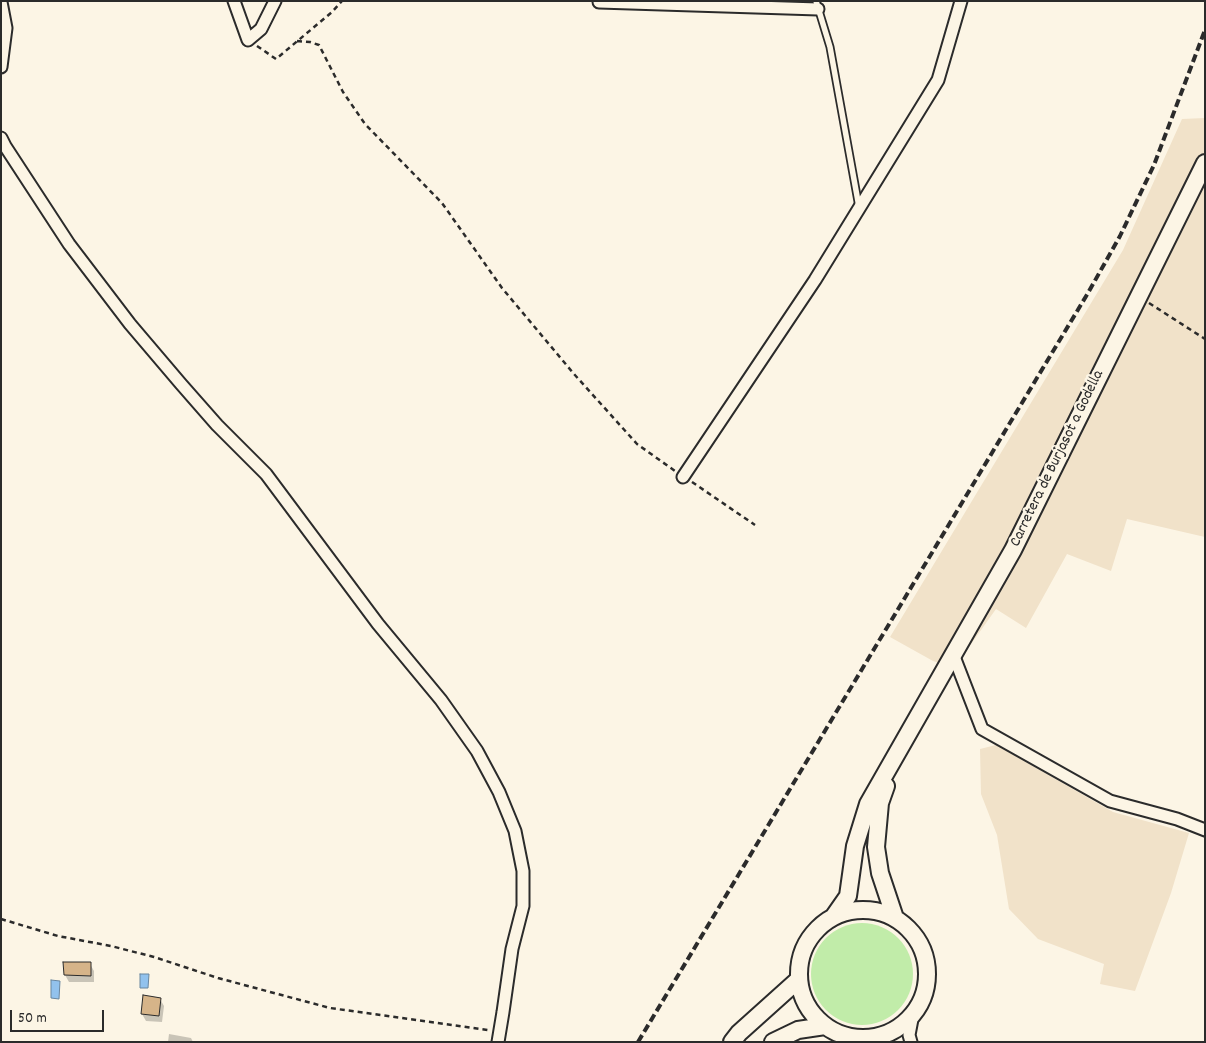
<!DOCTYPE html>
<style>
body{margin:0}
#map{position:relative;width:1206px;height:1043px;overflow:hidden;background:#fcf5e5;font-family:Dekko,sans-serif}
canvas{display:block}
.frame{position:absolute;inset:0;border:2px solid #2b2b2b;pointer-events:none}
.scale{position:absolute;left:10px;top:1010px;width:94px;height:22px;box-sizing:border-box;border:2px solid #2b2b2b;border-top:0;padding-left:6px;font-size:15px;line-height:18px;white-space:nowrap;color:#2b2b2b;-webkit-text-stroke:4px #fcf5e5;paint-order:stroke}
</style>
<div id="map">
<canvas width="1206" height="1043"></canvas>
<div class="frame"></div>
<div class="scale">50 m</div>
</div>
<script>
const g = document.querySelector('canvas').getContext('2d');
g.lineJoin = 'round';
function fillPath(path, color) { g.fillStyle = color; g.fill(path, 'evenodd'); }
const shape = rows => new Path2D(rows.map(r => 'M' + r).join(''));
function strokePath(path, color, width, dash) { g.strokeStyle = color; g.lineWidth = width; g.lineCap = dash ? 'butt' : 'round'; g.setLineDash(dash || []); g.stroke(path); }
function drawText(font, color, halo, rows, align = 'center') {
  g.font = font + ' Dekko,sans-serif'; g.lineWidth = 5; g.setLineDash([]); g.textBaseline = 'middle'; g.strokeStyle = halo; g.fillStyle = color; for (const [text, x, y, turn = 0] of rows) {
    g.save(); g.translate(x, y); g.rotate((+turn || 0) * Math.PI / 180); g.textAlign = isNaN(turn) ? turn : align; if (halo) g.strokeText(text, 0, 0); g.fillText(text, 0, 0); g.restore();
  }
}
fillPath(shape([
 [1205,118,1205,537,1127,519,1111,571,1067,554,1026,628,996,609,954,668,933,661,890,637,1123,250,1182,119],
 [996,745,1113,812,1189,833,1171,893,1135,991,1100,984,1104,964,1038,939,1009,909,997,835,981,794,980,749]
]), '#f1e2c9');
fillPath(shape([
 '811 974a51 51 0 1 1 102 0a51 51 0 1 1-102 0Z'
]), '#c1eca9');
const water = shape([
 [140,974,149,974,148,988,140,988,140,974],
 [51,980,60,981,59,999,51,998,51,980]
]);
fillPath(water, '#92c2ed');
strokePath(water, '#69869f', 1);
fillPath(shape([
 [90,964,94,971,94,982,69,982,65,975],
 [160,999,164,1006,162,1022,146,1021,142,1014],
 [169,1034,191,1038,193,1042,168,1042]
]), '#0003');
const building = shape([
 [63,962,91,962,91,976,64,975,63,962],
 [143,995,161,998,159,1016,141,1014,143,995]
]);
fillPath(building, '#d6b489');
strokePath(building, '#2b2b2b', 1);
const lane = shape([
 [816,1,830,47,859,207]
]);
const street = shape([
 [234,1,248,40,261,29,275,1],
 [1,2,6,28,1,67],
 [599,2,818,9],
 [1,138,5,146,69,244,130,324,181,384,217,425,266,474,378,624,441,700,477,751,499,792,515,831,523,871,523,906,512,949,503,1012,498,1042],
 [683,477,815,280,938,80,961,1],
 [953,654,982,729,1110,801,1177,819,1205,830],
 [870,1038,875,1042],
 [911,1042,909,1035,913,1014]
]);
const secondary = shape([
 [886,786,880,803,876,847,880,873,895,918],
 '799 974a64 64 0 1 1 128 0a64 64 0 1 1-128 0Z',
 [834,916,848,896,855,846,868,804,1013,550,1205,163],
 [732,1042,739,1033,798,980],
 [773,1042,798,1030,825,1026]
]);
strokePath(lane, '#2b2b2b', 9);
strokePath(street, '#2b2b2b', 15);
strokePath(secondary, '#2b2b2b', 20);
strokePath(shape([
 [297,41,310,42,319,45,343,92,365,124,442,203,502,288,574,374,637,444,675,471],
 [257,46,276,59,332,12,342,1],
 [1149,303,1205,339],
 [692,482,755,525],
 [1,919,58,936,111,946,154,957,218,978,330,1008,488,1030]
]), '#2b2b2b', 2.5, [5, 4]);
strokePath(lane, '#fcf5e5', 5.5);
strokePath(street, '#fcf5e5', 11);
strokePath(secondary, '#fcf5e5', 16);
strokePath(shape([
 [638,1042,1088,293,1120,236,1154,165,1205,30]
]), '#2b2b2b', 4, [8, 4]);
drawText('16px', '#2b2b2b', '#fcf5e5', [
 ["Carretera de Burjasot a Godella",1058,459,-64]
]);
</script>
